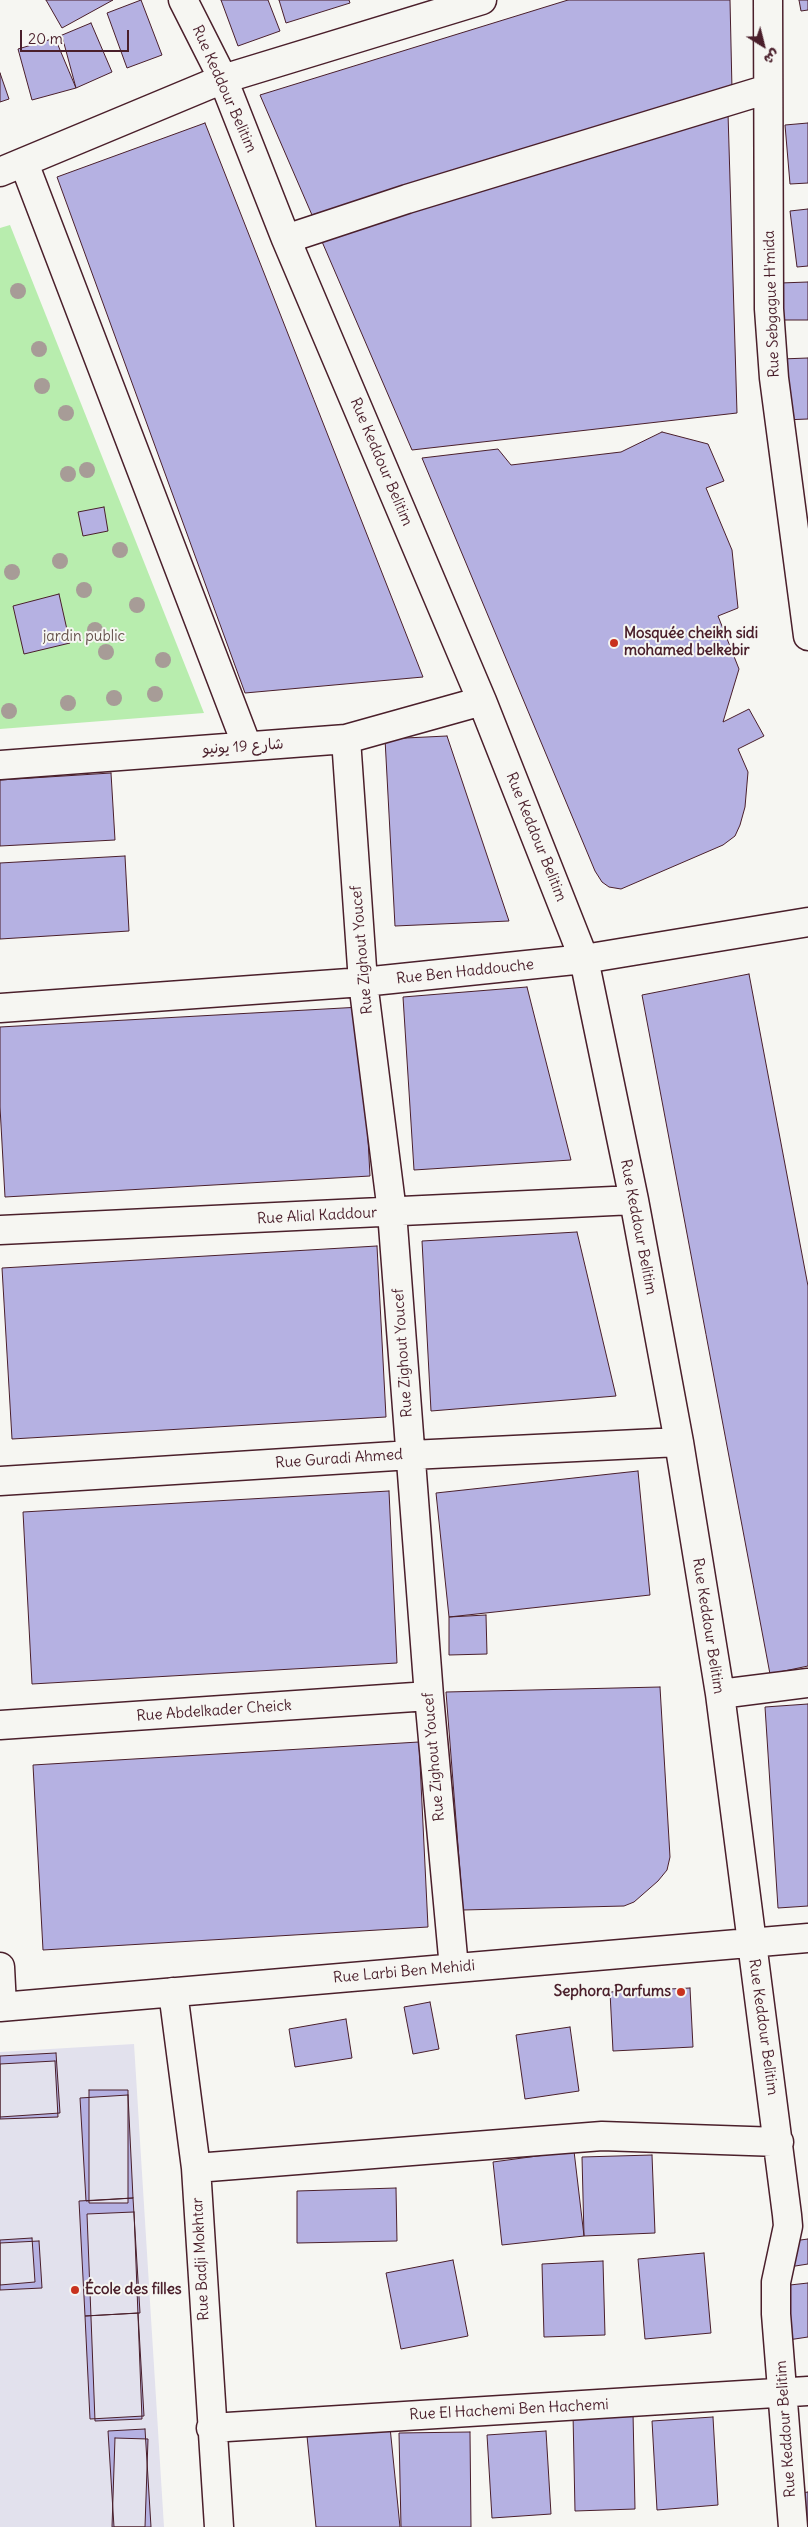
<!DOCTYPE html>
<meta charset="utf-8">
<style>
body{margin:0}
#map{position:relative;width:808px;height:2527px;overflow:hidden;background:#f6f6f2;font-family:Delius,"Playpen Sans Arabic",sans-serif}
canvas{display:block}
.north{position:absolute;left:738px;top:20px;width:50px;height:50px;-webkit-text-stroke:4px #f6f6f2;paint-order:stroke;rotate:144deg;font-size:14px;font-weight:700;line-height:20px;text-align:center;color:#4a1f2b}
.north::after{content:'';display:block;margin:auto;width:18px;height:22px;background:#4a1f2b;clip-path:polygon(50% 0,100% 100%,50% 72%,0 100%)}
.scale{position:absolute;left:20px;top:30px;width:109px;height:22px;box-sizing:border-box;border:2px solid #4a1f2b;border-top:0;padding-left:6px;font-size:15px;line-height:18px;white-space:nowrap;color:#4a1f2b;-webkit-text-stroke:4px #f6f6f2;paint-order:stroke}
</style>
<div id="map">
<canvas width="808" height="2527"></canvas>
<div class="north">ش</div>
<div class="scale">20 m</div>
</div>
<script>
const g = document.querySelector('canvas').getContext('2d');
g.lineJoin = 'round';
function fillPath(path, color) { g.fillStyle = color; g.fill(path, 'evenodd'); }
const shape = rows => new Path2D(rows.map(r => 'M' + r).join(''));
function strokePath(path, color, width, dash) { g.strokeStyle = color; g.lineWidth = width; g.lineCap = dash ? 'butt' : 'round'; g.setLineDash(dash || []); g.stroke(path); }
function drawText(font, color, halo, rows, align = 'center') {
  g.font = font + ' Delius,"Playpen Sans Arabic",sans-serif'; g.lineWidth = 4; g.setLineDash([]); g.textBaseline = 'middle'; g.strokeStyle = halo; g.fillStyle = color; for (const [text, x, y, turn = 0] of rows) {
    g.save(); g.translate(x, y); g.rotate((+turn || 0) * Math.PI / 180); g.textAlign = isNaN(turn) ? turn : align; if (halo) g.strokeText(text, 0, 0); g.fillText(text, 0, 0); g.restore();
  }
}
fillPath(shape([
 [134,2044,164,2527,0,2527,0,2052]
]), '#e2e1ed');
fillPath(shape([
 [10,225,204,713,0,729,0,228]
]), '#b8edae');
const building = shape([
 [46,0,113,0,62,28,46,0],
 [141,0,162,55,127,68,107,13,141,0],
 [221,0,268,0,280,31,238,46,221,0],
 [279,0,349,0,350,3,286,23,279,0],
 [568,0,730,0,732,90,312,215,260,95,568,0],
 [799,0,808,0,808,10,801,11,799,0],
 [91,23,112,72,76,88,55,38,91,23],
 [62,36,76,88,32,100,18,49,62,36],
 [0,73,9,99,0,102,0,73],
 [728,113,737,413,412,450,320,237,728,113],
 [205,123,423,677,245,693,57,177,205,123],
 [808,123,808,183,790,184,785,125,808,123],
 [808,209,808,266,797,267,790,211,808,209],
 [808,282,808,320,781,320,780,283,808,282],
 [808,358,808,419,783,420,781,359,808,358],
 [662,432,708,444,724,481,706,488,732,550,738,608,718,616,739,669,723,722,749,709,764,736,738,749,748,772,745,807,740,825,735,836,723,845,621,889,609,887,602,882,595,871,422,458,498,449,511,465,621,452,662,432],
 [104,507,108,531,83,536,78,512,104,507],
 [59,594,70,643,24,654,13,606,59,594],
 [447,736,509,921,395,926,385,739,447,736],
 [111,773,115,840,0,846,0,780,111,773],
 [125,856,129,931,0,939,0,863,125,856],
 [749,974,808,1286,808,1666,770,1674,642,995,749,974],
 [527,987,571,1160,414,1170,403,997,527,987],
 [361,1007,370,1176,5,1197,0,1107,0,1027,361,1007],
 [577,1232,616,1396,431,1411,422,1241,577,1232],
 [377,1246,386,1417,12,1439,2,1268,377,1246],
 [638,1471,650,1595,449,1617,436,1493,638,1471],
 [389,1491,397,1663,32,1684,23,1512,389,1491],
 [486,1615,487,1654,449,1655,449,1617,486,1615],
 [660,1687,670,1857,667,1870,658,1881,634,1902,624,1906,463,1910,446,1692,660,1687],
 [808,1704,808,1906,778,1908,765,1707,808,1704],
 [419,1742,428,1927,43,1950,33,1765,419,1742],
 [690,1988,693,2047,613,2051,610,1992,690,1988],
 [430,2002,439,2049,413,2054,404,2007,430,2002],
 [346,2019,352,2058,295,2067,289,2029,346,2019],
 [570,2027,579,2091,525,2099,516,2035,570,2027],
 [56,2053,60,2113,0,2117,0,2056,56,2053],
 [55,2061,58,2117,0,2119,0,2064,55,2061],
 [89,2090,128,2090,128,2203,89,2203,89,2090],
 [128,2095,133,2198,86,2201,80,2098,128,2095],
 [574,2151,584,2236,502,2245,493,2162,574,2151],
 [652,2155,655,2233,584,2236,582,2157,652,2155],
 [396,2188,397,2241,297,2243,297,2191,396,2188],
 [133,2198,140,2313,85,2316,79,2201,133,2198],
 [134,2212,142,2419,95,2421,87,2214,134,2212],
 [32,2238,35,2282,0,2285,0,2240,32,2238],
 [808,2239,808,2264,789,2267,786,2242,808,2239],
 [39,2241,42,2288,0,2290,0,2243,39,2241],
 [704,2253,711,2333,645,2339,638,2259,704,2253],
 [453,2260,468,2336,401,2349,386,2273,453,2260],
 [603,2261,605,2335,544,2337,542,2264,603,2261],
 [808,2283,808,2337,788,2340,781,2286,808,2283],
 [138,2313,144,2416,90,2419,85,2316,138,2313],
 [633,2412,635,2509,575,2511,573,2414,633,2412],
 [713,2417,718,2505,657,2510,652,2421,713,2417],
 [390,2427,400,2527,316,2527,307,2436,390,2427],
 [145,2429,151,2527,114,2527,108,2431,145,2429],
 [546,2431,551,2514,492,2518,487,2435,546,2431],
 [470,2432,471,2527,401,2527,399,2433,470,2432],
 [115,2438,148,2439,145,2527,112,2527,115,2438],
 [808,2492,808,2527,806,2527,802,2493,808,2492]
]);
fillPath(building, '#b5b1e2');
strokePath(building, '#4a1f2b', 1);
const minor = shape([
 [183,0,223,79,286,239,482,701,584,959,634,1200,679,1442,720,1694,787,2215,788,2226,776,2282,776,2314,793,2527],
 [768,0,769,309,774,378,808,636],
 [24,163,247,746],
 [0,172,223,79,482,0],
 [286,239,407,199,768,89],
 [346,739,363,982,392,1212,429,1696,454,1968],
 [0,765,346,739,482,701],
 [0,1008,363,982,584,959,808,922],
 [0,1230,634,1200],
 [0,1481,411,1455,679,1442],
 [720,1694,808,1683],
 [0,1725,429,1696],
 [0,1967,2,2006],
 [173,1992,196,2168,219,2527],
 [0,2007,808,1938],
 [196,2168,602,2136,779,2142],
 [211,2428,808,2391]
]);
strokePath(minor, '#4a1f2b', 31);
strokePath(minor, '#f6f6f2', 28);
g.fillStyle = '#a79c97';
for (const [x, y] of [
 [18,291],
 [39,349],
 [42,386],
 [66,413],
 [87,470],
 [68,474],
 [120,550],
 [60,561],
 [12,572],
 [84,590],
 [137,605],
 [95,630],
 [106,652],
 [163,660],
 [155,694],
 [114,698],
 [68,703],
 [9,711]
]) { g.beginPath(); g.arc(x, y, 8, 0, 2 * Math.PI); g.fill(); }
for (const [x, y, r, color] of [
 [614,643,5,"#c8321e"],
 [681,1992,5,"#c8321e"],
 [75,2290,5,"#c8321e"]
]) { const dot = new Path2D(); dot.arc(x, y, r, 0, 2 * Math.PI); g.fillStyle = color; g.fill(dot); strokePath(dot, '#f6f6f2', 2); }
drawText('15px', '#4a1f2b', '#f6f6f2', [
 ["Rue Keddour Belitim",224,89,66],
 ["Rue Sebgague H'mida",772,304,-92],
 ["Rue Keddour Belitim",381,462,67],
 ["شارع 19 يونيو",243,747,-4],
 ["Rue Keddour Belitim",536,837,68],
 ["Rue Zighout Youcef",362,950,-95],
 ["Rue Ben Haddouche",465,972,-6],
 ["Rue Alial Kaddour",317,1216,-3],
 ["Rue Keddour Belitim",638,1227,79],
 ["Rue Zighout Youcef",403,1353,-94],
 ["Rue Guradi Ahmed",339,1459,-4],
 ["Rue Keddour Belitim",708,1626,81],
 ["Rue Abdelkader Cheick",214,1711,-4],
 ["Rue Zighout Youcef",434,1757,-95],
 ["Rue Larbi Ben Mehidi",404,1972,-5],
 ["Rue Keddour Belitim",763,2027,82],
 ["Rue Badji Mokhtar",201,2259,-93],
 ["Rue El Hachemi Ben Hachemi",509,2410,-3],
 ["Rue Keddour Belitim",786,2429,-94]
]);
drawText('bold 15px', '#4a1f2b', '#f6f6f2', [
 ["Mosquée cheikh sidi",624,634],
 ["mohamed belkebir",624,651],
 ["Sephora Parfums",671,1992,"right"],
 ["École des filles",85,2290]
], 'left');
drawText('15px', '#66524c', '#f6f6f2', [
 ["jardin public",84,637]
]);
</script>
